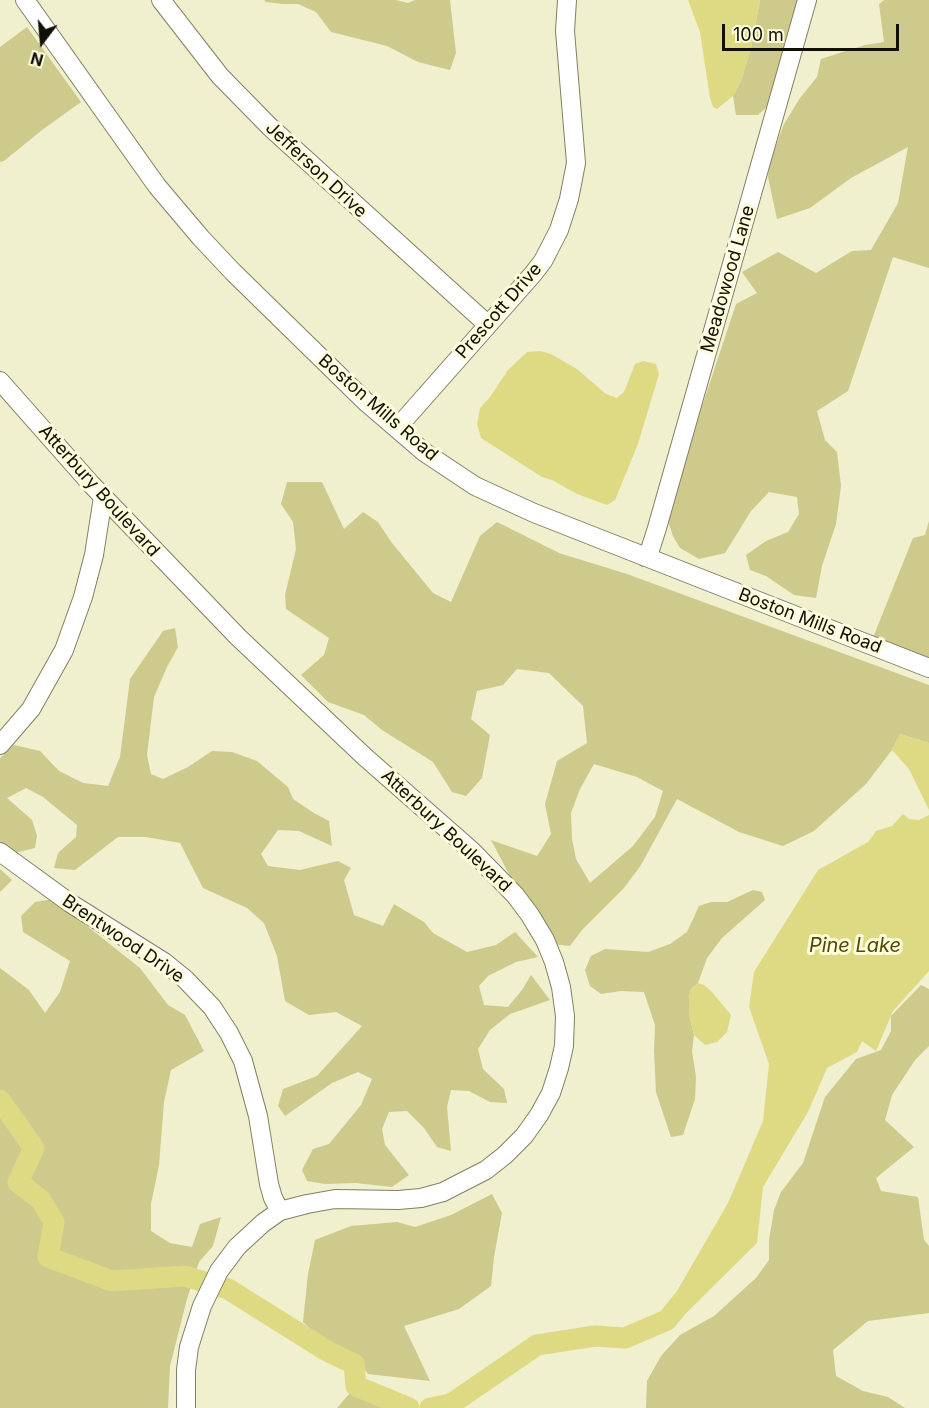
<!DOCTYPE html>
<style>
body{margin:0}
#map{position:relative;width:929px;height:1408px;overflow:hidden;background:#f0efce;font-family:Inter,sans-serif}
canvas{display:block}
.north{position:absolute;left:12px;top:12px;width:60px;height:60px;-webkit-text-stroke:4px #fdfcdb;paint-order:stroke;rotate:196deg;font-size:16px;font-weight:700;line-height:24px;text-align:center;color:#111006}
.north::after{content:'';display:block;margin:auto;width:21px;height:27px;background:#111006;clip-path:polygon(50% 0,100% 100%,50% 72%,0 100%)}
.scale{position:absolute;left:722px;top:24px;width:177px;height:27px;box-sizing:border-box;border:3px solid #111006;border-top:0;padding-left:8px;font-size:18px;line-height:21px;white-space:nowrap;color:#111006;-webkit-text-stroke:4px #fdfcdb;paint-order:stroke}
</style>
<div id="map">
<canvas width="929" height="1408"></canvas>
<div class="north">N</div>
<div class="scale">100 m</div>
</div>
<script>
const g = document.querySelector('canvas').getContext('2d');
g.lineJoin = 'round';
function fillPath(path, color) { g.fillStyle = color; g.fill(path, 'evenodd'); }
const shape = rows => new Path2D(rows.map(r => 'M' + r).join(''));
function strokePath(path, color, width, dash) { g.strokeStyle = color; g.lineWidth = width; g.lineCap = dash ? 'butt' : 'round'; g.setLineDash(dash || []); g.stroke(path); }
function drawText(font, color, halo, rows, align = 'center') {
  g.font = font + ' Inter,sans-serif'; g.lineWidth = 6; g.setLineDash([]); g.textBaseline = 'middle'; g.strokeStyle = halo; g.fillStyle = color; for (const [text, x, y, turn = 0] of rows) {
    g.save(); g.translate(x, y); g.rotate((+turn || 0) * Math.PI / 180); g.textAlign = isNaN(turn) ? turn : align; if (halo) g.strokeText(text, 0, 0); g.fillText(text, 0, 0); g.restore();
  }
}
fillPath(shape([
 [264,0,396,0,408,3,415,0,450,0,456,53,450,70,418,62,387,46,331,32,316,12,298,4,282,4,266,2],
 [760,0,798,0,771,103,758,115,736,115,733,96,741,81,751,48],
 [884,0,929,0,929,268,893,257,848,391,817,411,825,440,837,452,841,486,836,524,822,566,816,598,794,595,766,576,750,570,746,555,766,541,788,532,799,514,797,497,769,492,751,511,725,553,699,559,680,548,673,536,666,515,736,304,757,293,742,272,778,252,816,273,852,251,871,250,898,203,908,147,851,178,810,208,777,219,768,177,769,164,784,124,800,98,817,77,821,59,865,45,884,42,879,4],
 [27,27,81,102,42,130,4,161,0,162,0,47],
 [287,482,322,482,344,529,363,512,378,522,392,543,433,593,451,602,480,536,497,522,559,553,627,574,929,685,929,743,900,734,892,750,866,784,814,831,783,846,739,832,677,799,641,865,624,888,582,930,570,946,553,944,519,893,491,840,537,856,551,834,545,804,557,761,587,743,583,706,549,673,517,669,503,685,477,691,471,719,490,735,482,778,466,796,452,792,433,762,382,730,364,715,328,702,301,675,324,655,329,638,286,609,285,595,296,549,293,522,281,504],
 [594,764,637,777,663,791,655,817,633,846,590,883,576,859,572,839,571,813,580,789],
 [929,521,929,662,872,640,913,538,925,535],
 [175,628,178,647,167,667,154,697,147,755,151,774,163,779,188,767,212,751,232,752,257,761,288,787,293,799,314,813,329,821,332,846,299,831,278,830,261,854,268,866,300,870,338,861,351,868,344,880,354,915,383,926,394,904,424,922,433,933,467,952,496,945,515,932,538,957,516,962,488,976,479,986,484,1005,508,1007,522,990,531,975,550,1000,510,1014,490,1030,478,1049,483,1069,504,1089,507,1103,490,1102,469,1091,451,1090,447,1107,451,1151,437,1147,424,1128,407,1111,389,1112,382,1129,385,1145,409,1175,392,1187,356,1183,325,1184,307,1181,302,1170,313,1149,329,1144,361,1105,372,1079,358,1072,332,1083,285,1116,278,1106,283,1089,317,1076,362,1026,336,1012,309,1015,285,1001,277,956,264,923,247,908,203,888,180,843,146,837,118,837,75,870,54,868,58,853,76,837,77,825,43,797,26,788,7,798,32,820,37,836,35,848,11,854,0,844,0,758,14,745,40,751,59,771,83,783,108,786,120,757,130,679,163,631],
 [0,869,12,880,0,892],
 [753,890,762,892,765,900,722,938,707,958,698,983,691,989,689,997,689,1014,694,1035,692,1051,696,1077,695,1099,683,1135,671,1137,656,1092,654,1051,655,1025,644,992,621,991,601,994,590,986,585,970,591,956,605,949,648,952,670,944,687,932,699,906,711,902,727,902],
 [53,899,140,968,168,1005,185,1015,204,1051,171,1070,164,1102,159,1165,151,1204,151,1231,170,1243,192,1247,200,1224,221,1217,213,1246,199,1262,187,1299,170,1366,168,1408,0,1408,0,968,29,990,45,1013,60,992,70,961,23,932,21,916,35,902],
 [921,985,929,989,929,1046,915,1060,892,1095,885,1120,914,1147,876,1178,881,1191,918,1197,924,1240,929,1246,929,1313,868,1321,833,1350,836,1376,863,1391,888,1397,905,1408,646,1408,647,1381,661,1356,680,1335,714,1316,756,1278,769,1260,769,1240,774,1210,781,1192,803,1163,825,1097,856,1059,881,1050,891,1031,891,1016],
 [492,1194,502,1213,494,1257,491,1286,459,1309,404,1326,430,1381,368,1374,355,1356,327,1345,303,1322,308,1274,315,1240,351,1226,397,1222,415,1227,451,1215],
 [356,1386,409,1408,337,1408]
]), '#cdca8c');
fillPath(shape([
 [688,0,760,0,751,48,741,81,733,96,717,109,713,107,710,98,700,32],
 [540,351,551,354,577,369,606,394,617,398,624,392,635,364,643,361,656,364,659,374,638,444,615,500,607,505,577,494,552,480,542,477,481,438,477,424,480,408,490,397,508,370,527,352],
 [900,734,929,743,929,810,909,769,892,750],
 [903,814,909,819,919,820,929,815,929,971,893,1011,876,1051,862,1041,857,1052,827,1068,808,1112,763,1187,757,1243,672,1327,661,1314,677,1291,728,1203,763,1121,769,1064,749,1007,754,972,818,870,868,842,876,831,892,826],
 [698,983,704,985,712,992,731,1015,727,1032,717,1042,705,1045,694,1035,689,1014,689,997,691,989]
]), '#deda84');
strokePath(shape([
 [0,1100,34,1148,18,1182,41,1200,54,1222,48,1257,112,1281,185,1276,228,1289,327,1351,354,1364,356,1386,409,1408],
 [430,1408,451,1404,537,1345,595,1336,625,1338,667,1320,684,1299]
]), '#deda84', 21);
const minor = shape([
 [25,0,157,186,201,238,233,272,367,403,424,452,475,486,534,513,929,668],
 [161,0,220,76,270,127,487,324],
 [0,381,91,484,238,637,365,757,472,851,515,895,530,915,545,940,554,962,561,987,565,1016,564,1046,559,1068,551,1093,539,1115,524,1136,505,1155,486,1170,443,1192,421,1198,398,1200,335,1199,307,1204,280,1211,263,1223,237,1247,219,1271,202,1306,189,1347,186,1370,186,1408],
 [397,428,533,274,543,261,559,230,569,199,576,163,565,31,567,0],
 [645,557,650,550,657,528,807,0],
 [0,745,31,709,64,650,83,597,94,555,103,497],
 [0,852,70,903,164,962,185,979,212,1007,229,1033,243,1061,258,1116,269,1184,273,1198,280,1211]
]);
strokePath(minor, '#818062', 20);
strokePath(minor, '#fff', 18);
drawText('18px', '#111006', '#fdfcdb', [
 ["Jefferson Drive",316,170,43],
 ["Meadowood Lane",728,279,-74],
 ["Prescott Drive",499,311,-49],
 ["Boston Mills Road",378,408,41],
 ["Atterbury Boulevard",99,491,48],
 ["Boston Mills Road",810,621,21],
 ["Atterbury Boulevard",446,831,43],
 ["Brentwood Drive",123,939,34]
]);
drawText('italic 20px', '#4f4b06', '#fdfcdb', [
 ["Pine Lake",855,946]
]);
</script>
